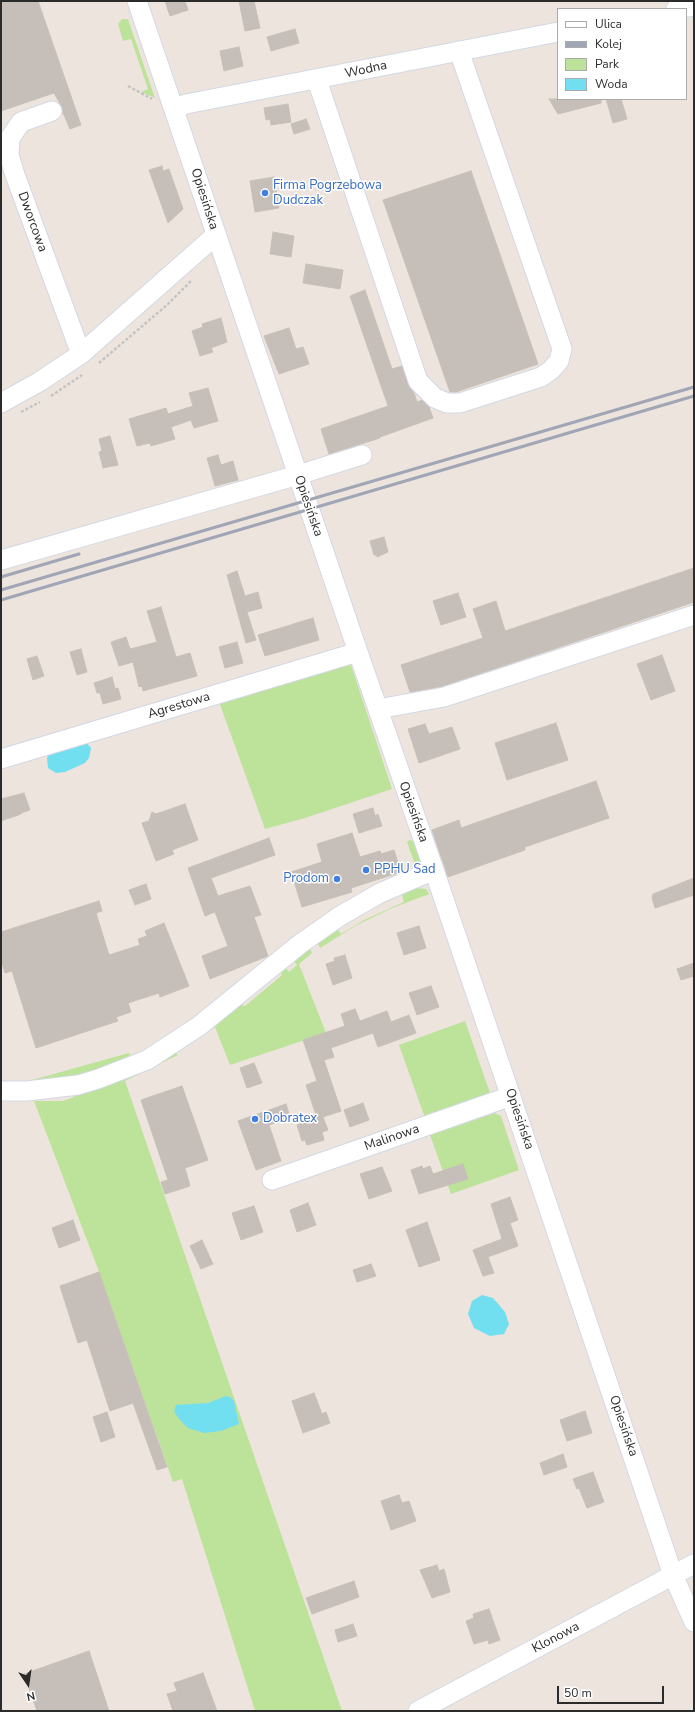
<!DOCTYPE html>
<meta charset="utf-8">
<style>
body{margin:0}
#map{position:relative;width:695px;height:1712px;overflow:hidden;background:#ede4dd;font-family:"Nunito Sans",sans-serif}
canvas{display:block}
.frame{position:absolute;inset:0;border:2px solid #2b2b2b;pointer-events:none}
.legend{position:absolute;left:557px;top:8px;width:130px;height:92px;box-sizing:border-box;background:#fff;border:1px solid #aaa;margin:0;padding:5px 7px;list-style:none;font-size:12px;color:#2b2b2b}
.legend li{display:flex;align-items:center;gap:8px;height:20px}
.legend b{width:20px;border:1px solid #aaa}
.north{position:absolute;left:8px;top:1664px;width:40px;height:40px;-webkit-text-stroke:3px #fff;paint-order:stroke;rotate:167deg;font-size:11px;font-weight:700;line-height:16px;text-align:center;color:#2b2b2b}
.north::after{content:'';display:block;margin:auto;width:14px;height:18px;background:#2b2b2b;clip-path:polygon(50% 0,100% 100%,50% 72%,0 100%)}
.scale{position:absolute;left:557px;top:1686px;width:107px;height:18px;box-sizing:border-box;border:2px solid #2b2b2b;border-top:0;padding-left:5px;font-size:12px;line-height:14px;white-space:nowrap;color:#2b2b2b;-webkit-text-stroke:3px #fff;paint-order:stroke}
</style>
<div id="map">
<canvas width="695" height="1712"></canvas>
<div class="frame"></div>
<ul class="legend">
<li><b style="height:5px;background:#fff"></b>Ulica</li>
<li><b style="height:5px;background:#a0a6b5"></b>Kolej</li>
<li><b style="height:11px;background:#bde39a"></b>Park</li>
<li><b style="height:11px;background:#71dfef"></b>Woda</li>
</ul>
<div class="north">N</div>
<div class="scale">50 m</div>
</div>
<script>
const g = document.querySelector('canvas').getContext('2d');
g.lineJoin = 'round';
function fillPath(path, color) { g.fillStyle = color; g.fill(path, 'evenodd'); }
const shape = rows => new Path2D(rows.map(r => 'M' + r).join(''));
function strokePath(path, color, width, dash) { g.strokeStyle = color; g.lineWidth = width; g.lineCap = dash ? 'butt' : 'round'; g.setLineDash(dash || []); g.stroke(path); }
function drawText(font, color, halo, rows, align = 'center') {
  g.font = font + ' "Nunito Sans",sans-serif'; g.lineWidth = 3; g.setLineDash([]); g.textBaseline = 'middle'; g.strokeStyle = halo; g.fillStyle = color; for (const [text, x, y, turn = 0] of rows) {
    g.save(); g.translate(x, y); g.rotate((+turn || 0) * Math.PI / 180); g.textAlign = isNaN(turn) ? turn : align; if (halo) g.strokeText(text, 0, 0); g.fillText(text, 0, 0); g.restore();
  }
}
fillPath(shape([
 [122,19,128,19,155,98,141,92,148,89,131,39,123,41,118,24],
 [350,662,392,789,305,818,265,829,218,699],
 [409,840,414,841,420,859,420,866,417,870,407,842],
 [415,886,417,888,426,889,429,894,390,909,357,925,320,948,317,942,337,928,341,934,364,920,404,902,402,895,403,891],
 [310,948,312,953,299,964,326,1033,230,1065,215,1027,216,1021,237,1004,245,1006,281,976,283,967,286,968,289,972,297,965,294,961,294,958],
 [465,1021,490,1093,425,1118,399,1045],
 [173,1051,178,1055,125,1081,342,1711,255,1711,182,1479,173,1482,98,1269,34,1101,63,1101,74,1097,74,1091],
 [129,1053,131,1059,85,1077,14,1085],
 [495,1113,501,1116,519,1170,451,1194,430,1135]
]), '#bde39a');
fillPath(shape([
 [86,742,91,748,89,758,85,763,65,772,56,773,48,768,47,758,49,754],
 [482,1295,493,1298,505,1312,509,1324,504,1334,490,1336,474,1328,468,1314,472,1301],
 [226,1396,230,1397,234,1401,239,1424,221,1431,204,1433,188,1428,179,1419,174,1411,176,1405,208,1403]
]), '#71dfef');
const building = shape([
 [1,1,38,1,81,125,70,129,63,113,62,107,54,93,1,111,1,1],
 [165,1,185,1,188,10,170,16,165,1],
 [239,1,254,1,260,28,245,31,239,1],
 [295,29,299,43,271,51,267,37,295,29],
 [239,47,243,66,224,71,220,51,239,47],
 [549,99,601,99,601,103,558,114,549,99],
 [606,99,621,99,627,119,613,123,606,99],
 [288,104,291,122,271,125,270,119,266,120,264,108,288,104],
 [306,119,310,129,294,134,291,124,306,119],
 [162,166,163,171,169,169,183,209,168,223,149,170,162,166],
 [471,171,538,364,456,392,450,392,383,200,471,171],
 [274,177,279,208,255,212,250,181,274,177],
 [273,232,294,236,291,257,270,254,273,232],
 [306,264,343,270,340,289,303,283,306,264],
 [365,290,392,369,402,366,408,384,414,393,417,402,422,400,429,407,433,418,380,437,380,438,329,454,321,429,388,406,350,296,365,290],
 [221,318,227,342,211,348,213,352,200,356,192,331,203,327,202,324,221,318],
 [289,328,296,349,303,347,309,364,279,374,264,336,289,328],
 [208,388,218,421,194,428,191,420,171,427,175,439,151,446,150,443,137,446,129,419,166,408,168,414,193,406,189,393,208,388],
 [110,436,118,465,103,468,99,452,102,451,99,439,110,436],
 [218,455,221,465,233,461,238,480,215,486,207,458,218,455],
 [384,537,388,552,377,557,377,555,374,555,370,541,384,537],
 [694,568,694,602,440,687,410,692,401,665,483,638,473,609,496,601,505,631,694,568],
 [237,571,245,596,258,592,262,608,247,612,256,640,246,643,227,575,237,571],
 [458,593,466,617,441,625,433,601,458,593],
 [161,607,176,657,190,653,197,676,143,691,142,686,139,687,133,662,119,666,111,642,126,637,130,649,157,642,147,611,161,607],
 [313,618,319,640,265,656,258,635,313,618],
 [237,642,243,663,225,668,219,647,237,642],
 [81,649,87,672,77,675,70,652,81,649],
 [662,655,675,691,651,700,637,664,662,655],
 [37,656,44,676,33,680,27,659,37,656],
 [112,677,115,689,118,688,121,699,103,704,100,693,97,693,94,683,112,677],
 [556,723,568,760,507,780,495,743,556,723],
 [425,724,429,734,452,727,460,749,419,763,408,729,425,724],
 [596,781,609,818,525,847,525,850,448,877,432,830,459,820,461,828,596,781],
 [24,793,30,810,21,813,21,814,1,821,1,799,24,793],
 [185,804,198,840,172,850,174,854,156,861,142,823,149,821,152,812,156,814,185,804],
 [373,808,375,816,378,814,382,826,359,833,353,814,373,808],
 [352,833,360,857,380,851,381,854,394,850,401,872,351,888,352,892,302,907,291,872,322,862,317,844,352,833],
 [269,838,275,855,211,878,218,896,250,886,261,915,254,917,268,956,210,979,202,956,228,946,215,912,205,916,188,868,269,838],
 [694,878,694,895,655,908,652,898,653,894,694,878],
 [146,884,151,899,135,905,129,890,146,884],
 [99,901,102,911,96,913,109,955,140,945,138,939,147,936,145,931,164,923,189,986,160,997,159,993,128,1003,131,1012,116,1017,118,1021,36,1048,12,971,5,973,1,959,1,932,99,901],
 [419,926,426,948,404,955,397,933,419,926],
 [345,955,352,978,333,985,326,964,335,961,334,958,345,955],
 [694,963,694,976,681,980,677,969,694,963],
 [431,986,439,1007,417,1015,409,993,431,986],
 [355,1009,360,1021,387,1011,391,1022,409,1015,416,1033,378,1047,373,1033,331,1048,334,1057,324,1060,341,1111,323,1117,328,1130,322,1132,324,1140,307,1145,305,1140,302,1141,297,1125,317,1118,306,1085,317,1081,303,1040,345,1026,341,1014,355,1009],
 [254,1063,262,1083,247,1088,240,1068,254,1063],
 [182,1086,208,1160,185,1168,190,1186,165,1194,161,1182,168,1180,141,1100,182,1086],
 [363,1103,369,1120,350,1127,344,1110,363,1103],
 [286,1104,290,1117,269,1125,281,1161,256,1170,238,1121,286,1104],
 [463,1164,468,1179,419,1194,411,1170,422,1166,423,1169,430,1166,433,1174,463,1164],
 [382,1167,392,1191,369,1199,360,1174,382,1167],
 [510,1197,518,1220,510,1223,518,1246,488,1257,494,1273,483,1276,473,1250,502,1239,491,1204,510,1197],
 [308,1203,316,1225,297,1232,290,1210,308,1203],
 [254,1206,263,1232,241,1240,232,1213,254,1206],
 [73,1220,80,1240,59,1248,52,1228,73,1220],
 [427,1222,440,1260,419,1267,406,1230,427,1222],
 [202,1240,213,1264,201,1269,190,1246,202,1240],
 [371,1264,376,1276,357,1282,353,1270,371,1264],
 [99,1272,167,1467,157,1470,133,1403,110,1411,87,1340,78,1343,60,1286,99,1272],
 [314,1393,322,1414,326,1412,330,1423,303,1433,292,1401,314,1393],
 [585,1411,592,1433,567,1441,560,1420,585,1411],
 [107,1412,115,1437,101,1442,93,1417,107,1412],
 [563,1454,567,1467,544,1475,540,1463,563,1454],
 [593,1472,604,1502,587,1508,579,1488,577,1489,573,1479,593,1472],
 [399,1495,402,1503,409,1501,416,1521,391,1530,381,1501,399,1495],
 [437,1565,439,1571,444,1569,450,1592,432,1598,420,1570,437,1565],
 [354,1581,359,1597,312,1614,306,1598,354,1581],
 [489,1609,500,1640,489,1644,488,1640,474,1644,466,1621,474,1618,473,1614,489,1609],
 [353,1624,357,1636,338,1642,335,1630,353,1624],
 [89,1651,109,1711,37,1711,24,1674,89,1651],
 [203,1673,217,1711,173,1711,167,1694,177,1691,174,1683,203,1673]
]);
fillPath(building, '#c6bfb9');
strokePath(building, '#c8c0b7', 1);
const minor = shape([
 [137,1,358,652,434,870,673,1575,694,1622],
 [676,9,694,6],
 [317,80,418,381,435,398,447,403,460,403,541,377,551,370,559,361,562,349,459,51],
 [174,108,186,104,558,32],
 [52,111,21,122,10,138,9,155,15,175,81,354],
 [1,403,39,382,81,354,216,235],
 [1,560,298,475,362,455],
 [378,709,444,697,694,615],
 [1,759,358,652],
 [1,1091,27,1091,78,1085,98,1079,147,1060,199,1026,300,944,340,916,380,893,434,870],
 [272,1180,511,1096],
 [418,1711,694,1564]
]);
strokePath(minor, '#d3d8e4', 21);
strokePath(shape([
 [128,86,152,99],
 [99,363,167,305,192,280],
 [51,396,82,375],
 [21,412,40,402]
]), '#c4c4c4', 2.5, [3, 2]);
strokePath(minor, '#fff', 19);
strokePath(shape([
 [1,577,79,554],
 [1,590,694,387],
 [1,600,694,396]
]), '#a0a6b5', 3);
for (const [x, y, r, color] of [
 [265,193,4,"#3f7fe0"],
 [366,870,4,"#3f7fe0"],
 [337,879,4,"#3f7fe0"],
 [255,1119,4,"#3f7fe0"]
]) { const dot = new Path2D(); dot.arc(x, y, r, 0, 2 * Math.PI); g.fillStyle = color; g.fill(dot); strokePath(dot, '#fff', 1.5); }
drawText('13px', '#2b2b2b', '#fff', [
 ["Wodna",366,70,-12],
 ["Opiesińska",204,199,72],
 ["Dworcowa",32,222,70],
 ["Opiesińska",308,506,71],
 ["Agrestowa",179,706,-17],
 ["Opiesińska",413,812,70],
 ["Opiesińska",519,1119,71],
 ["Malinowa",392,1138,-19],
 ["Opiesińska",623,1426,71],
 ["Klonowa",556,1638,-28]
]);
drawText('13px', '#366cbe', '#fff', [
 ["Firma Pogrzebowa",273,186],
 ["Dudczak",273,201],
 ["PPHU Sad",374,870],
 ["Prodom",329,879,"right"],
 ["Dobratex",263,1119]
], 'left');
</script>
